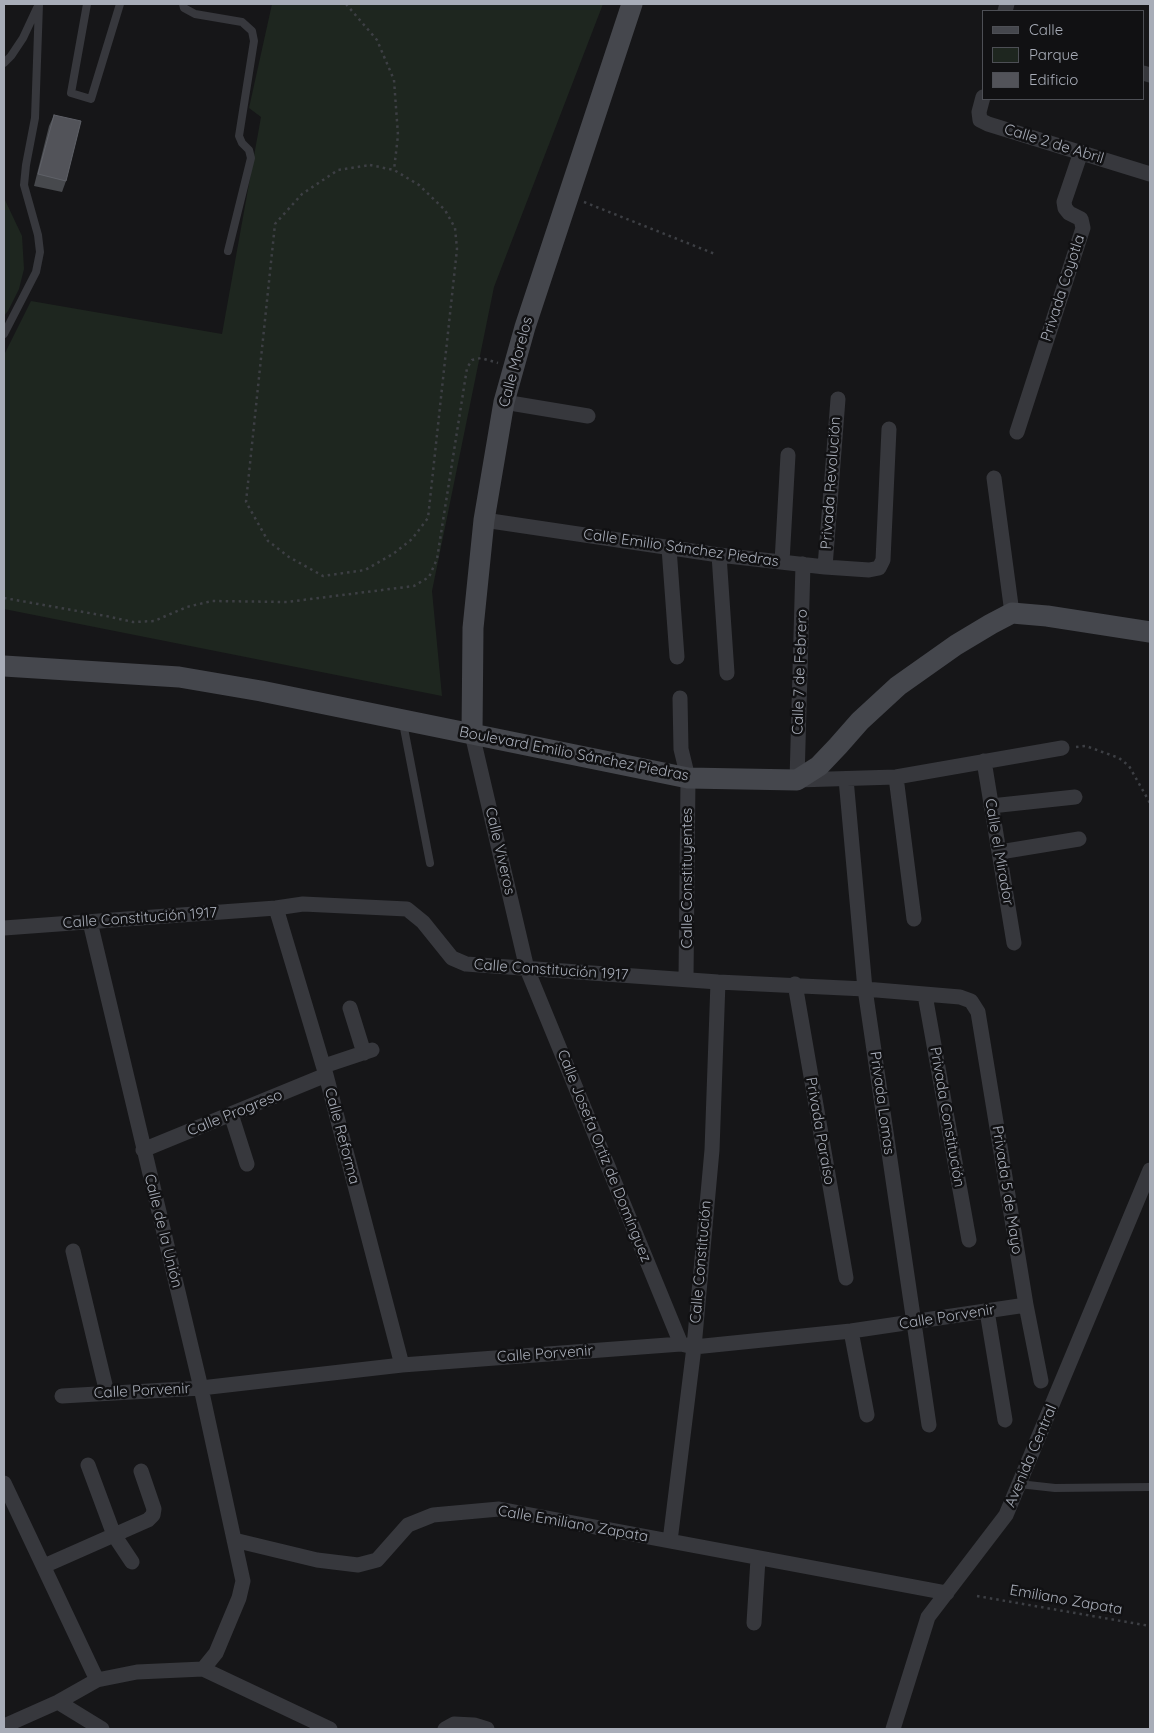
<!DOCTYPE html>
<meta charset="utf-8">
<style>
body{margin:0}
#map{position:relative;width:1154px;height:1733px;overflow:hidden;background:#161618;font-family:Quicksand,sans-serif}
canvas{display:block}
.frame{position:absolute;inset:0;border:5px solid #a8adb8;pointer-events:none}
.legend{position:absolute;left:982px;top:10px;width:162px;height:90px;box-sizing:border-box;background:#111113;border:1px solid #4d4f55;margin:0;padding:6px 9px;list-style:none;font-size:15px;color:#a8adb8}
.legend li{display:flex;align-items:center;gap:10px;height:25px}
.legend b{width:25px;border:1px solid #4d4f55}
</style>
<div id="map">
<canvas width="1154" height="1733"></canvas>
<div class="frame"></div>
<ul class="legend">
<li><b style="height:6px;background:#45474d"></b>Calle</li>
<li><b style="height:14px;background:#1e261f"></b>Parque</li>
<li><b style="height:14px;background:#525359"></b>Edificio</li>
</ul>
</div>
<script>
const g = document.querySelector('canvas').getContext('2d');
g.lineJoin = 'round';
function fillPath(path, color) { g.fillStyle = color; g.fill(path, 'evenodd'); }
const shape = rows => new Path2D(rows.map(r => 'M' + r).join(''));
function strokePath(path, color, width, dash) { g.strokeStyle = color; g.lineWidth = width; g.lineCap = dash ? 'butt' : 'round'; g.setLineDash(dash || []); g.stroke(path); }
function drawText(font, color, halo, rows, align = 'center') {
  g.font = font + ' Quicksand,sans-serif'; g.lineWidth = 5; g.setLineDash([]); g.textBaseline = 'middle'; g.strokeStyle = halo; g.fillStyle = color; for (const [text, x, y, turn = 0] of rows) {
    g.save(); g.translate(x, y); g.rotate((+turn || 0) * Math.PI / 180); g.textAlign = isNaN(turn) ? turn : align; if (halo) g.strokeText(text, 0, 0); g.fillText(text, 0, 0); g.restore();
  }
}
fillPath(shape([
 [272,4,603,4,494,287,432,591,442,696,4,609,4,355,31,301,222,334,261,117,249,108],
 [4,198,22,236,24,269,19,289,8,311,4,316]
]), '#1e261f');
strokePath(shape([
 [346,4,377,40,394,80,398,135,394,170],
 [370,165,394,170,419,185,445,210,455,228,457,249,428,518,412,539,393,554,365,570,323,576,289,557,268,541,246,502,275,224,302,194,338,170,370,165],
 [584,202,715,254],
 [4,598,106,616,133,622,154,621,187,607,212,601,287,602,414,586,429,577,437,559,467,368,472,360,481,358,498,363],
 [1076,747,1086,746,1119,758,1129,766,1150,803],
 [977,1596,1150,1626]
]), '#3d3f44', 2.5, [2.5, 4]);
strokePath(shape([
 [87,4,71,93,91,99,120,4],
 [183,4,184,8,195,14,242,22,252,31,254,41,239,136,242,143,249,150,251,158,228,251],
 [4,63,11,56,23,38,37,8],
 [4,334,36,272,40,252,38,235,24,185,26,165,35,118,39,4],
 [403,723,430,863],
 [1019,1484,1055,1488,1150,1487]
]), '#37383d', 8);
strokePath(shape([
 [1005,11,1007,4],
 [1143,73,1150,75],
 [983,97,979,112,980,120,988,124,1150,174],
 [504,402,588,416],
 [1017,432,1083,228,1081,219,1069,213,1065,208,1064,202,1081,152],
 [994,478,1012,613],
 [484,520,719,555,825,567,869,570,879,568,883,560,889,429],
 [669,548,677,657],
 [719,555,727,673],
 [782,562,788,455],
 [803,564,797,780,896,777,1062,748],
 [825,567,838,399],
 [680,698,681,749,688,778,686,979],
 [472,734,527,969,681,1344],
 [984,761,1014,943],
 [896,777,914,919],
 [846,779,865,989,929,1425],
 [991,806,1075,797],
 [1000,852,1079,839],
 [276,908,326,1075,402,1365],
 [4,928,276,908,303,904,407,909,423,922,452,958,466,964,718,982,865,989,960,997,971,1001,978,1012,1026,1305,1041,1381],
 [795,984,846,1278],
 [925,995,969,1240],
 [350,1008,364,1053],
 [324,1066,372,1050],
 [231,1114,247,1164],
 [143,1150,326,1075],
 [73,1251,107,1393],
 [987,1311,1005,1420],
 [851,1331,867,1415],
 [62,1396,201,1388,402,1365,681,1344,694,1347,851,1331,1026,1305],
 [88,1465,114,1535,132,1562],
 [4,1483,97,1680],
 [234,1540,317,1560,358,1565,377,1560,408,1525,433,1515,499,1509,947,1593],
 [670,1541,694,1347,712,1150,718,982],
 [44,1566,148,1520,153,1515,154,1509,141,1471],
 [754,1623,758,1559],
 [203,1669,330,1729],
 [58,1702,102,1729],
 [4,1726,58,1702,97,1680,137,1672,203,1669,216,1653,239,1598,243,1581,201,1388,90,922],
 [445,1729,454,1724,474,1725,487,1729],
 [893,1729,928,1617,1006,1515,1150,1170]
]), '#37383d', 15);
strokePath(shape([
 [4,666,179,677,261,691,688,778,797,780,819,766,838,746,860,721,898,686,956,645,991,624,1012,613,1047,616,1150,632],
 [472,734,473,628,484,520,504,402,525,327,632,4]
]), '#45474d', 21);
fillPath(shape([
 [54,115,66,181,62,192,34,186,49,126]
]), '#47494d');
const building = shape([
 [54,115,81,121,66,181,38,174,54,115]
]);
fillPath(building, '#525359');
strokePath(building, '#5f6168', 1);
drawText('15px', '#a8adb8', '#111113', [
 ["Calle 2 de Abril",1054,144,17],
 ["Privada Coyotla",1063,288,-72],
 ["Calle Morelos",516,362,-75],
 ["Privada Revolución",831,483,-86],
 ["Calle Emilio Sánchez Piedras",681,548,8],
 ["Calle 7 de Febrero",800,672,-88],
 ["Boulevard Emilio Sánchez Piedras",574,754,11],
 ["Calle Viveros",500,851,77],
 ["Calle el Mirador",999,852,80],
 ["Calle Constituyentes",687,878,-90],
 ["Calle Constitución 1917",140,918,-4],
 ["Calle Constitución 1917",551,970,4],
 ["Privada Lomas",882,1103,82],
 ["Calle Progreso",235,1113,-22],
 ["Privada Constitución",947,1117,80],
 ["Privada Paraíso",820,1131,80],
 ["Calle Reforma",342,1136,75],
 ["Calle Josefa Ortiz de Domínguez",604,1156,68],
 ["Privada 5 de Mayo",1007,1190,81],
 ["Calle de la Unión",163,1231,76],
 ["Calle Constitución",701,1262,-85],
 ["Calle Porvenir",947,1317,-9],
 ["Calle Porvenir",545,1354,-4],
 ["Calle Porvenir",142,1391,-3],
 ["Avenida Central",1031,1456,-67],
 ["Calle Emiliano Zapata",573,1524,10],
 ["Emiliano Zapata",1066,1600,10]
]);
</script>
